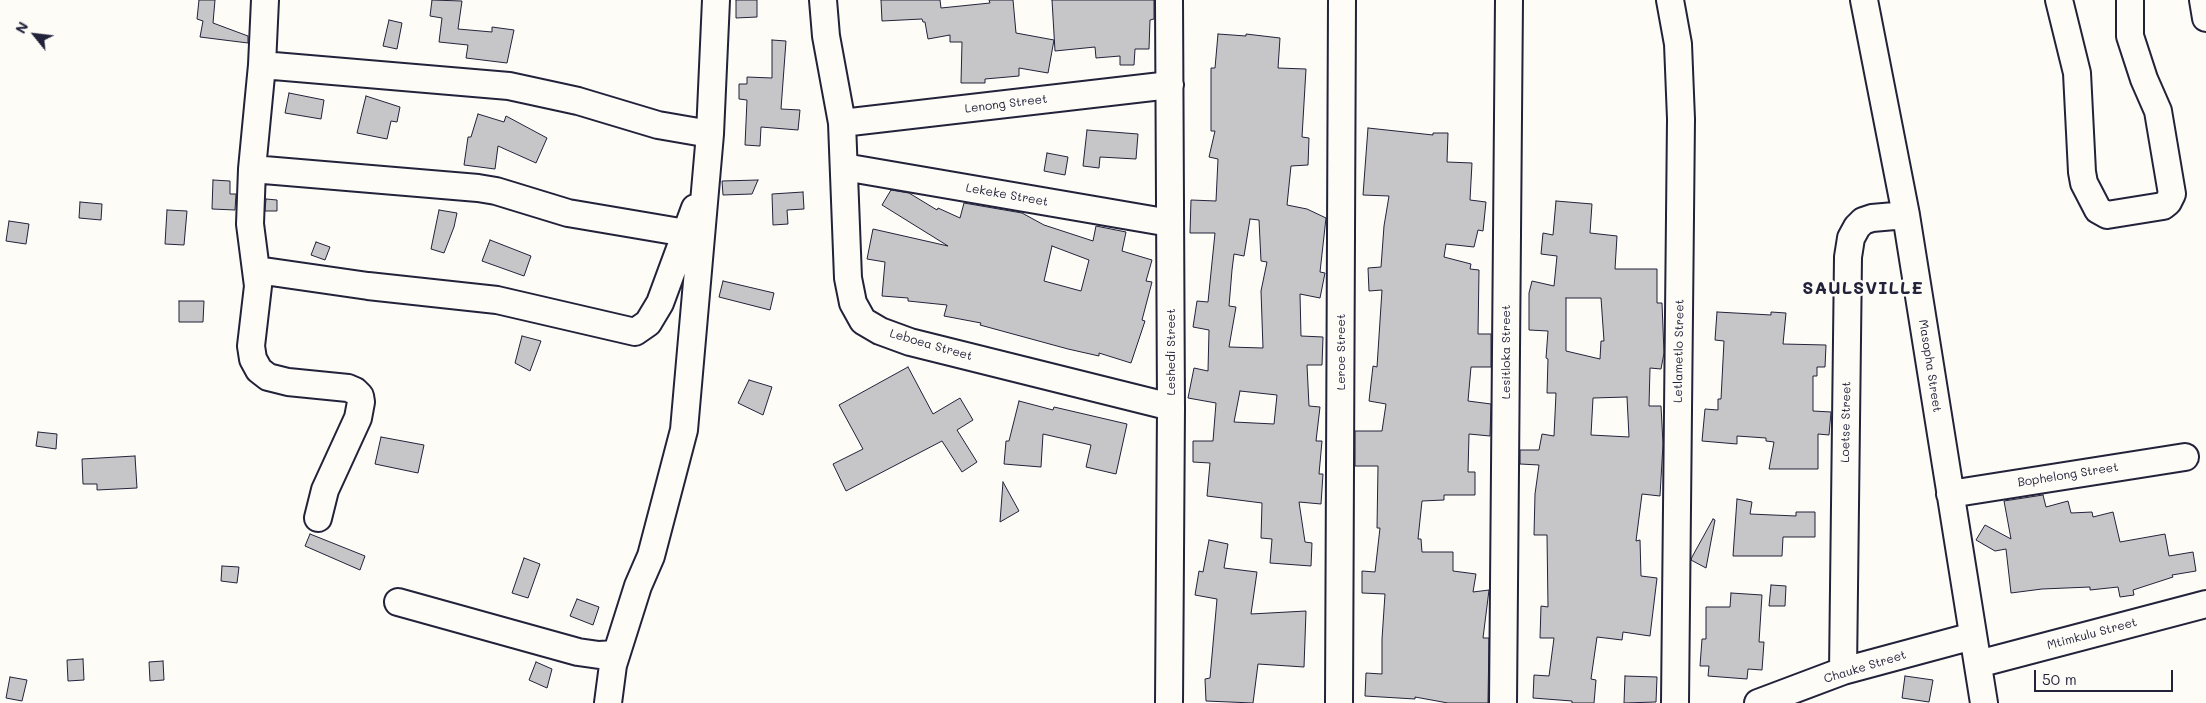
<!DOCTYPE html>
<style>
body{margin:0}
#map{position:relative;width:2206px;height:703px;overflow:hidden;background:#fdfcf7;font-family:Mali,sans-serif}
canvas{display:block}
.north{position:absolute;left:10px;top:10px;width:50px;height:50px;-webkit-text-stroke:4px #fdfcf7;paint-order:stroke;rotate:299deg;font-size:14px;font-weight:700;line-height:20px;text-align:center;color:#22223b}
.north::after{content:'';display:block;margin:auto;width:18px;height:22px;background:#22223b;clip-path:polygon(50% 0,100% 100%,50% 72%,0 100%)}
.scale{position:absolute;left:2034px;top:670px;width:139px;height:22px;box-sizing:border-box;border:2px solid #22223b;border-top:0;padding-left:6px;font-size:15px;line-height:18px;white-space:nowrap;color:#22223b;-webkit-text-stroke:4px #fdfcf7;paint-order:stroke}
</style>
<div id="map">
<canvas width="2206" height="703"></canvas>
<div class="north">N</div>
<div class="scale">50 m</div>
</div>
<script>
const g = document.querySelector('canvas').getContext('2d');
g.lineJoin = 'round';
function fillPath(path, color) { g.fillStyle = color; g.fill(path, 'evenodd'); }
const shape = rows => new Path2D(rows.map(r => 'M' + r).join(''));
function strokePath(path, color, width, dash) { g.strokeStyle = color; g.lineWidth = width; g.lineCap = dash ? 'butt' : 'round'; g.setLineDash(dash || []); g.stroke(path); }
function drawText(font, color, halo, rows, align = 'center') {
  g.font = font + ' Mali,sans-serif'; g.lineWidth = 5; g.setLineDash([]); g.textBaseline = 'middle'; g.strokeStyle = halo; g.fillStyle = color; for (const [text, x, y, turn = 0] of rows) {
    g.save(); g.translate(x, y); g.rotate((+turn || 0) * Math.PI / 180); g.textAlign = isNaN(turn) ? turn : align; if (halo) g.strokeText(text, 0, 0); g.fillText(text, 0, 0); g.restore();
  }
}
const building = shape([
 [199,0,215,0,213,23,248,36,248,43,200,37,203,21,197,19,199,0],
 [432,0,462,1,458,29,492,32,492,27,514,30,507,63,466,58,468,45,439,42,442,18,430,16,432,0],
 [736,0,757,0,757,17,736,18,736,0],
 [881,0,940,0,941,8,990,3,989,0,1013,0,1016,33,1054,40,1048,73,1019,68,1019,76,985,79,985,83,961,83,962,42,950,42,950,35,928,39,925,22,923,22,922,19,882,21,881,0],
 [1052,0,1154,0,1154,19,1150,20,1149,49,1135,49,1134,65,1120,65,1120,56,1096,58,1095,47,1055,51,1052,0],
 [389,20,402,23,397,49,383,46,389,20],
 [1218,34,1246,36,1246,34,1280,38,1278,68,1306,69,1302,137,1309,138,1308,165,1291,166,1287,205,1307,209,1326,218,1320,272,1325,273,1320,298,1300,294,1301,336,1323,337,1322,365,1307,365,1309,406,1320,407,1316,441,1322,441,1319,474,1323,474,1321,504,1299,502,1305,542,1312,543,1311,566,1270,563,1272,539,1261,538,1262,503,1207,496,1210,463,1193,462,1193,441,1213,441,1216,403,1188,398,1194,368,1208,371,1209,330,1193,327,1197,301,1208,302,1215,233,1190,233,1191,200,1216,201,1218,159,1209,157,1215,131,1211,131,1211,68,1215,68,1218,34],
 [1250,219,1259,220,1261,261,1267,262,1261,291,1263,348,1229,347,1236,307,1229,306,1232,270,1234,254,1244,256,1250,219],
 [1240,391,1277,395,1274,424,1234,422,1240,391],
 [772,40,786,41,781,109,800,110,798,130,761,127,760,146,745,145,747,100,739,99,739,84,747,84,747,77,772,78,772,40],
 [289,93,324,100,321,119,285,113,289,93],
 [366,96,400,107,397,122,391,121,387,139,357,133,366,96],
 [478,114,504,122,506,116,547,138,536,163,498,146,495,169,464,165,468,137,471,137,478,114],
 [1368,128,1433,135,1433,133,1448,133,1447,162,1472,163,1470,200,1486,202,1483,231,1478,230,1474,247,1446,244,1444,257,1471,264,1470,269,1479,270,1478,334,1491,334,1491,367,1471,367,1468,401,1491,404,1490,436,1469,434,1468,472,1475,472,1475,495,1444,495,1444,500,1422,501,1418,539,1421,539,1422,552,1453,552,1453,571,1476,574,1473,592,1489,590,1483,638,1489,638,1488,703,1448,703,1415,697,1415,699,1365,696,1366,673,1382,674,1382,639,1385,594,1362,593,1362,571,1375,572,1380,528,1377,528,1378,466,1355,466,1355,431,1382,431,1386,404,1369,401,1373,366,1377,367,1382,290,1369,291,1368,268,1381,267,1384,226,1389,196,1363,195,1368,128],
 [1087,130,1138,134,1136,159,1100,157,1099,168,1083,166,1087,130],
 [1047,153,1068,157,1065,175,1044,171,1047,153],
 [213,180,230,181,230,194,236,194,235,210,212,209,213,180],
 [758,180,752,194,723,195,722,181,758,180],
 [891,190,909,193,937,210,938,208,960,218,964,203,1022,213,1044,225,1093,241,1096,226,1126,232,1122,251,1152,260,1146,281,1152,282,1142,320,1145,321,1131,363,1099,353,1099,356,1068,349,980,325,981,323,944,316,947,305,908,301,908,298,882,296,885,262,867,259,873,229,948,246,882,205,891,190],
 [1052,246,1089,260,1081,291,1044,281,1052,246],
 [803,192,804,209,787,210,788,224,773,225,772,194,803,192],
 [266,199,277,200,277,211,265,211,266,199],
 [1556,201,1592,204,1590,233,1617,236,1615,269,1657,269,1657,303,1662,303,1664,353,1661,369,1650,368,1649,406,1661,406,1663,444,1660,496,1642,494,1636,541,1640,540,1641,576,1657,578,1650,636,1623,632,1622,640,1597,637,1591,679,1596,680,1594,703,1572,703,1572,701,1533,698,1534,675,1549,676,1554,638,1540,638,1541,606,1548,607,1547,535,1534,535,1535,494,1539,465,1520,464,1520,450,1539,450,1542,434,1554,436,1556,393,1547,393,1548,359,1546,358,1548,331,1529,330,1529,293,1532,281,1554,286,1557,256,1541,254,1543,233,1553,235,1556,201],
 [1566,298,1601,298,1604,341,1601,341,1600,359,1566,351,1566,298],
 [1627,397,1629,437,1591,435,1593,398,1627,397],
 [80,202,102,204,101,220,79,218,80,202],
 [167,210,187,211,184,245,165,244,167,210],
 [439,210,457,213,454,227,444,253,431,249,439,210],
 [9,221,29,224,26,244,6,241,9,221],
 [490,240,531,256,524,276,482,261,490,240],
 [316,242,330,247,325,260,311,255,316,242],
 [723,281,774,293,770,310,719,297,723,281],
 [179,301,204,301,203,322,179,322,179,301],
 [1717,312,1771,315,1771,312,1786,313,1783,344,1826,345,1825,367,1817,367,1817,376,1813,376,1813,411,1831,412,1829,435,1818,434,1818,469,1769,469,1774,442,1766,441,1766,438,1737,436,1737,444,1702,441,1705,409,1718,410,1718,399,1721,399,1724,341,1715,340,1717,312],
 [522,336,541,341,530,371,515,363,522,336],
 [908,367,933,414,960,398,973,420,957,430,977,462,962,472,942,441,846,491,833,464,863,449,839,405,908,367],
 [749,380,772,387,763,415,738,403,749,380],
 [1019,401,1053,410,1054,407,1127,424,1116,474,1086,467,1091,445,1043,434,1041,467,1004,464,1006,441,1009,441,1019,401],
 [38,432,57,434,56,449,36,446,38,432],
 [381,437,424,445,418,473,375,464,381,437],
 [135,456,137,488,97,490,97,484,83,484,82,459,135,456],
 [1003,482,1019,511,1000,522,1003,482],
 [2043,495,2046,507,2068,501,2071,513,2092,512,2093,517,2113,512,2120,542,2165,534,2169,556,2193,552,2196,571,2172,575,2173,577,2133,590,2134,595,2120,597,2118,587,2090,590,2090,587,2042,589,2011,593,2006,549,1995,551,1976,540,1985,525,2011,539,2004,501,2043,495],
 [1737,499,1752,502,1750,514,1796,516,1796,512,1815,512,1815,537,1783,537,1782,556,1733,556,1737,499],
 [1713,519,1715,520,1706,568,1691,560,1692,557,1713,519],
 [310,534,365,556,360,570,305,546,310,534],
 [1209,540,1228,544,1224,568,1257,572,1251,614,1306,611,1304,667,1258,664,1253,703,1206,701,1205,679,1210,678,1217,599,1195,595,1199,571,1203,572,1209,540],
 [524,558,540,564,528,598,512,593,524,558],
 [222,566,239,567,237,583,221,581,222,566],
 [1771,585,1786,586,1785,606,1769,606,1771,585],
 [1731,593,1762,595,1759,642,1764,642,1762,670,1748,669,1747,679,1708,676,1709,666,1700,666,1702,639,1706,639,1706,607,1730,607,1731,593],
 [577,599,599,607,593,625,570,616,577,599],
 [83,659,84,680,68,681,67,660,83,659],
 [163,661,164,680,150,681,149,662,163,661],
 [536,662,552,669,547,688,529,680,536,662],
 [1625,676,1657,677,1656,702,1624,703,1625,676],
 [1905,676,1933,680,1929,702,1902,698,1905,676],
 [10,677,27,680,22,701,6,698,10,677]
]);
fillPath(building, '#c6c6c8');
strokePath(building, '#22223b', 1);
const minor = shape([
 [265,0,262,65,252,169,250,224,258,286,251,346,253,359,259,370,268,377,288,382,348,388,355,391,360,396,361,402,358,418,325,490,318,518],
 [823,0,826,36,842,123,848,278,853,303,863,321,880,331,910,342,1171,407],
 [1670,0,1678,44,1681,119,1675,703],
 [1864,0,1906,215,1984,703],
 [2059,0,2077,73,2082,172,2084,183,2098,210,2107,215,2163,206,2168,202,2172,194,2158,111,2144,79,2130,36,2130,0],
 [2203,0,2206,18],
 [262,65,509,86,578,101,658,125,710,134],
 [842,123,1170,85],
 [844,167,1170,223],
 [252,169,478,188,496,191,568,213,686,233],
 [257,270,368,286,497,300,635,332,648,323,660,303,695,208],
 [1950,494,2185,457],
 [398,602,578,652,599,655,616,654],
 [1978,664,2206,604],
 [1843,671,1848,257,1851,238,1857,227,1863,221,1872,218,1906,215],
 [608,703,613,665,638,586,651,556,684,430,710,134,716,0],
 [1169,703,1171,407,1169,0],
 [1339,703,1342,0],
 [1503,703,1509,0],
 [1758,703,1843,671,1973,636]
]);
strokePath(minor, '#22223b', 30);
strokePath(minor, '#fdfcf7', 26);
drawText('12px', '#22223b', '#fdfcf7', [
 ["Lenong Street",1006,104,-7],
 ["Lekeke Street",1007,195,10],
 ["Leboea Street",931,345,16],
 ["Letlametlo Street",1679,351,-89],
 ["Leshedi Street",1171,352,-90],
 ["Leroe Street",1341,352,-90],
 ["Lesitloka Street",1506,352,-90],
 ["Masopha Street",1930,366,81],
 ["Loetse Street",1846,422,-89],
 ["Bophelong Street",2068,475,-9],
 ["Mtimkulu Street",2092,634,-15],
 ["Chauke Street",1865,667,-17]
]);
g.letterSpacing = '1px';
drawText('bold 18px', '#22223b', '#fdfcf7', [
 ["SAULSVILLE",1863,288]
]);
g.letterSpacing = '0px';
</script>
